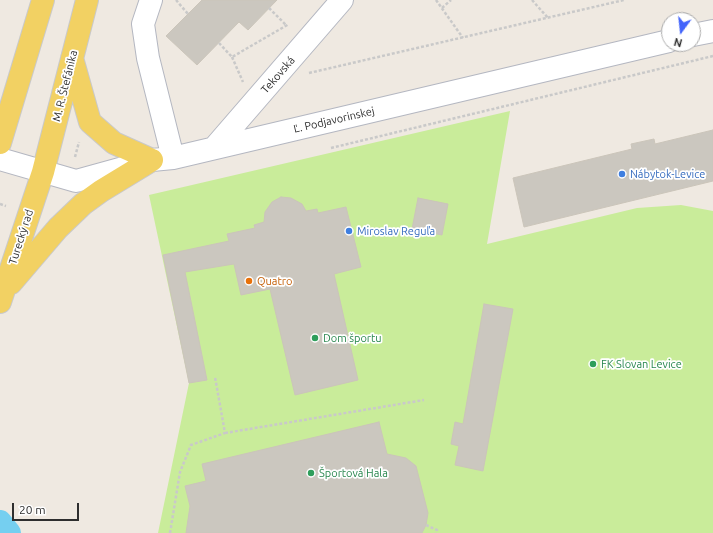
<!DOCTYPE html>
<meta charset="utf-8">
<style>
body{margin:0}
#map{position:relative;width:713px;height:533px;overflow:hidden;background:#efe9e1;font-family:Ubuntu,sans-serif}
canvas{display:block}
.north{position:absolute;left:661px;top:12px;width:40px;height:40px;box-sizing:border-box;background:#fff;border:1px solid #ababab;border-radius:50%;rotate:195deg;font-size:11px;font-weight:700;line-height:16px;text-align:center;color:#2e2e2e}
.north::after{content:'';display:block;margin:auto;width:14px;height:18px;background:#4264fb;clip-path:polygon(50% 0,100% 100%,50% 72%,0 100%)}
.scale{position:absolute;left:12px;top:503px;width:67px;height:18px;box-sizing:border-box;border:2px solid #2e2e2e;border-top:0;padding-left:5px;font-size:12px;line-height:14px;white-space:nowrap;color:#2e2e2e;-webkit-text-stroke:3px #fff;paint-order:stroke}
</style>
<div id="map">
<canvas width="713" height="533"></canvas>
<div class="north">N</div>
<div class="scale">20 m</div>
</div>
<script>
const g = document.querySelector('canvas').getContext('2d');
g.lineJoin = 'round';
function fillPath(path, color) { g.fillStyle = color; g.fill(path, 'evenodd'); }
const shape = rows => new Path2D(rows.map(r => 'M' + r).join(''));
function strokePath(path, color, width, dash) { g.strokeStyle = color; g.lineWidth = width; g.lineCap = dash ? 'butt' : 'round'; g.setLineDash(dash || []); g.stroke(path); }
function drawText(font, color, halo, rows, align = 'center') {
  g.font = font + ' Ubuntu,sans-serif'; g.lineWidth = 3.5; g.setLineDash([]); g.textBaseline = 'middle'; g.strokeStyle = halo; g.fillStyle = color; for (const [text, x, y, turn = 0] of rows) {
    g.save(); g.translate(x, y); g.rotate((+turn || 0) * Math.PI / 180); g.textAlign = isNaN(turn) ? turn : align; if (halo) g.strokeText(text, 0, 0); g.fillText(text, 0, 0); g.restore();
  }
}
fillPath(shape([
 [510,111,487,244,637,208,681,205,713,211,713,533,158,533,189,383,149,195]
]), '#c9ec9a');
strokePath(shape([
 [0,522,9,533]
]), '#75cff0', 24);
const building = shape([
 [202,0,277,0,248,30,239,22,197,65,166,36,202,0],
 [713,130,713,181,524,227,513,178,632,149,631,144,654,139,655,144,713,130],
 [281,197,291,198,302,204,306,211,317,209,318,213,346,207,361,267,334,274,358,380,295,395,270,289,241,295,234,264,185,272,207,380,189,383,163,255,229,241,227,234,255,228,254,225,264,222,265,212,272,202,281,197],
 [418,198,448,204,442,235,412,229,418,198],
 [484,304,513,309,483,471,455,465,459,446,451,444,455,422,463,424,484,304],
 [379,422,387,454,406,458,416,466,428,513,426,525,422,533,186,533,190,506,185,486,206,481,202,464,379,422]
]);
fillPath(building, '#cbc7bf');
strokePath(building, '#cbc5ba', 1);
const minor = shape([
 [151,0,143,24,148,58,173,158],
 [693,35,713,31],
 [214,148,342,0],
 [0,159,76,181,152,160,173,158,669,41]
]);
const primary = shape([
 [72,58,90,122,114,143,152,160],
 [0,143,43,0],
 [11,283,58,228,83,204,101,191,152,160],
 [0,302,43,172,87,0]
]);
strokePath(minor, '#b4b7c1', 24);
strokePath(primary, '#c9c9c9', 24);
strokePath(shape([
 [176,0,188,14],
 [436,0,463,38],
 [532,0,548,18],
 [269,8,287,26],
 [442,8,451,0],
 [219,43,232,57,289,24],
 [232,57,243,82],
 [309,73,624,0],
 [331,148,713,56],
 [75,157,79,142],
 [0,204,6,206],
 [225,433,424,400],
 [426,525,437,530,436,533],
 [170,533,180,472,191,445,225,433,215,377]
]), '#c9c9c9', 2.5, [3, 2]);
strokePath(minor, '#fff', 22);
strokePath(primary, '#f2d163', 22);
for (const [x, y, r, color] of [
 [622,174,4,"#3f7fe0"],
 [349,231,4,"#3f7fe0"],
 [249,281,4,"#e8710a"],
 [315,338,4,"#2e9e5b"],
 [593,364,4,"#2e9e5b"],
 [311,473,4,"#2e9e5b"]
]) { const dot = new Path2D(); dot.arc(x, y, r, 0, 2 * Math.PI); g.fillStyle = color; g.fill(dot); strokePath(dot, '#fff', 1.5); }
drawText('11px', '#2e2e2e', '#fff', [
 ["Tekovská",278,75,-49],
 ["M. R. Štefánika",65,86,-76],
 ["Ľ. Podjavorinskej",334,120,-13],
 ["Turecký rad",21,237,-72]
]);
drawText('11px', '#366cbe', '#fff', [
 ["Nábytok-Levice",630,174],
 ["Miroslav Reguľa",357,231]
], 'left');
drawText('11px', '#c56008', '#fff', [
 ["Quatro",257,281]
], 'left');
drawText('11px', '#27864d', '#fff', [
 ["Dom športu",323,338],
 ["FK Slovan Levice",601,364],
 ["Športová Hala",319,473]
], 'left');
</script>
